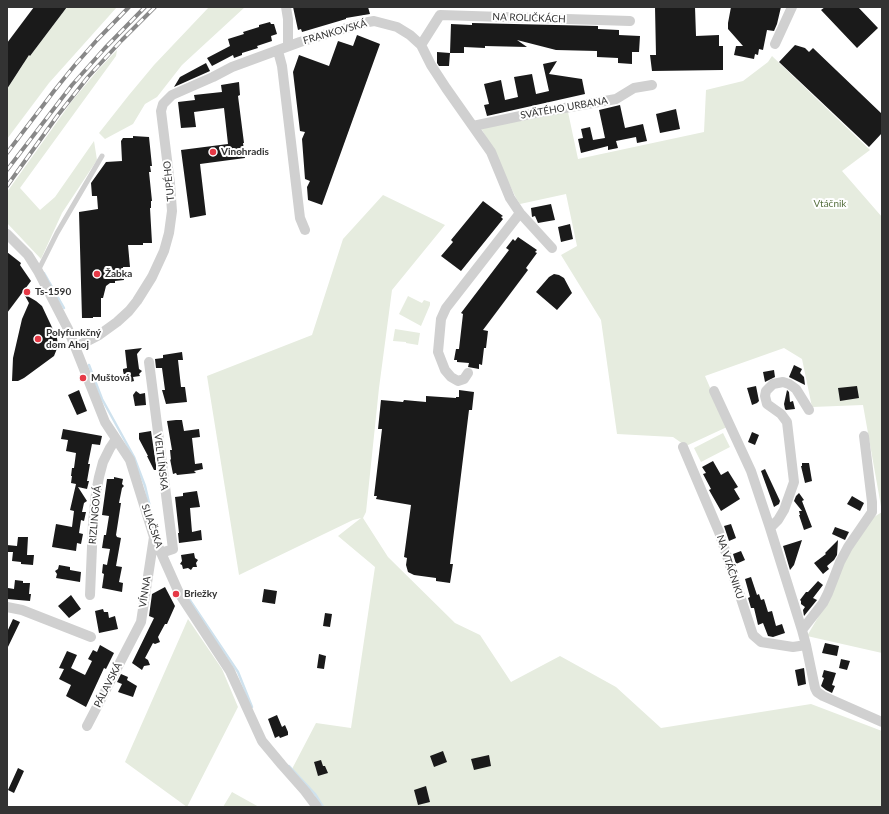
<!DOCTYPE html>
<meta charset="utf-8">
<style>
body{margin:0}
#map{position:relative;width:889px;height:814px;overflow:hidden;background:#fff;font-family:Lato,sans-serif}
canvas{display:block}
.frame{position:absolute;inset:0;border:8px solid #333;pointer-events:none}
</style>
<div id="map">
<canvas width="889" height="814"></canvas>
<div class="frame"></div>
</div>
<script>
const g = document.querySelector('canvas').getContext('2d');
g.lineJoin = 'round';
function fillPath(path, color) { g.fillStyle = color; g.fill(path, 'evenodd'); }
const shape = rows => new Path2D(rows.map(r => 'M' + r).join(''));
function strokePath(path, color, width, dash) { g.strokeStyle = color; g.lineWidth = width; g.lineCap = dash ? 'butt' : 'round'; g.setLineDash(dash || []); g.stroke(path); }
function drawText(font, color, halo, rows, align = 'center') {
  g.font = font + ' Lato,sans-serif'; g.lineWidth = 4; g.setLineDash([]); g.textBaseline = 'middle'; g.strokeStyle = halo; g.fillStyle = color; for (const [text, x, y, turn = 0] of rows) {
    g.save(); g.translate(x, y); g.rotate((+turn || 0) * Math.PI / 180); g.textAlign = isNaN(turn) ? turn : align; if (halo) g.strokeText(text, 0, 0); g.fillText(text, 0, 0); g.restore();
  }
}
fillPath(shape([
 [67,7,117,7,49,83,7,139,7,89,24,63,24,52,30,56],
 [209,7,245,7,182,65,157,97,145,104,133,124,105,139,99,133,129,95,154,65],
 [117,50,116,56,20,188,40,210,55,197,94,141,97,160,62,213,41,259,7,223,7,192,72,101,98,70],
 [772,56,870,150,842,171,882,217,882,653,807,636,826,604,843,561,866,522,882,512,863,405,812,407,802,359,784,348,705,376,727,427,686,446,673,437,617,434,601,320,561,255,577,246,566,194,520,204,516,198,491,146,481,128,568,112,578,159,704,132,706,90,743,81,768,62],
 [383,195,445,225,392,290,379,388,366,512,363,518,388,557,455,623,480,635,511,682,560,656,616,687,661,728,811,704,882,731,882,807,324,807,313,792,292,769,316,723,351,728,375,567,338,536,361,518,353,520,239,575,207,376,312,335,343,239],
 [408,296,422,303,424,300,430,302,430,305,421,326,399,314],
 [395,329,420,333,418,345,406,343,406,342,393,341],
 [723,433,730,447,701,462,694,448],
 [188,619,222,669,238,707,187,807,125,762],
 [232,792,259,807,223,807]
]), '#e6ecdf');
strokePath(shape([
 [44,273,64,308],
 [89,365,102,399,134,457,145,486,150,507],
 [183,590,238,672,252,707],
 [289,766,315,794,323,807]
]), '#cfe2ee', 2.5);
fillPath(shape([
 [34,7,67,7,30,56,29,55,7,89,7,43],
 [293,7,368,7,370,14,346,18,346,19,302,32,301,29,298,30],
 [655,7,695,7,696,36,719,35,719,46,723,46,723,70,652,71,650,55,656,55],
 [731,7,781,7,777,24,774,31,767,30,763,50,759,49,758,55,755,54,754,59,734,55,736,46,743,46,728,29,728,23],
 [825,7,858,7,878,28,857,48,821,10],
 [270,22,271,24,274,24,277,34,271,36,272,41,257,46,258,48,242,53,242,55,234,58,233,55,212,66,207,58,230,46,228,39,244,34,243,32,259,27,259,25],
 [472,23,598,26,598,29,619,30,619,35,640,36,639,52,632,52,632,64,618,63,618,58,597,57,597,51,556,50,517,40,527,47,485,46,485,48,464,47,464,53,450,53,451,24,472,25],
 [357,35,380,44,322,205,308,200,307,187,310,181,305,179,302,139,305,132,300,131,293,72,299,55,329,66,338,41,353,46],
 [795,45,805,48,809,52,813,48,882,114,882,133,869,147,779,62],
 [437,52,450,53,449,66,439,66,437,63],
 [557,61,549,74,582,79,585,94,487,116,484,105,489,104,484,84,501,80,505,100,518,97,514,77,532,74,536,94,549,91,543,64],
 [206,63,210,71,174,87,180,77],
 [239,82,240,95,238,96,244,143,243,143,245,158,200,164,206,215,190,218,181,150,228,144,224,108,194,112,196,127,181,128,178,102,195,100,194,95,222,92,221,85],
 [620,105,625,128,643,124,647,141,637,143,636,137,616,141,618,148,608,150,608,146,581,153,578,139,583,138,581,129,590,127,593,140,605,138,599,110],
 [676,109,680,129,660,133,656,114],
 [133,136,149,137,152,166,150,166,151,172,149,172,152,201,151,201,151,208,150,208,152,243,143,243,143,245,128,245,130,267,123,267,124,280,115,281,115,283,110,283,106,286,103,298,101,298,101,317,93,317,93,318,82,318,79,212,98,209,97,196,92,196,91,183,106,162,122,161,121,141,123,138,133,138],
 [483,201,503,216,501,217,503,219,461,271,441,256,453,242,451,240],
 [551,204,555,220,538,223,535,216,532,217,531,208],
 [570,224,573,239,561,242,558,227],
 [518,237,537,250,535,252,537,253,526,268,528,270,483,330,488,331,486,348,484,348,482,365,479,364,479,369,468,367,469,363,457,362,457,360,454,360,456,349,459,349,463,314,461,313,509,250,506,248,513,239,515,241],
 [7,252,21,263,20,265,31,281,7,313],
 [554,274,559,275,564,278,572,293,557,310,536,292,549,277],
 [24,294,36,301,42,306,57,338,58,346,54,356,24,378,18,381,12,381,13,358,22,319,29,303],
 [142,348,137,354,139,369,142,371,139,374,140,376,133,377,134,381,126,383,123,371,123,369,127,368,125,350],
 [182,352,183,360,178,360,181,387,185,387,187,402,166,404,162,390,165,390,162,368,156,368,155,359,163,358,163,355],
 [794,365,802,369,800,373,804,377,805,385,789,377],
 [774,370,775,377,765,382,763,372],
 [756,386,759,401,757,403,752,405,747,388],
 [857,386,859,398,840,401,838,388],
 [79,390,87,411,77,415,68,395],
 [459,390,474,392,472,410,469,410,450,564,453,564,450,583,436,581,436,578,414,575,408,572,406,565,407,558,404,557,411,505,376,499,377,496,374,496,382,429,378,429,381,400,403,402,404,400,426,402,426,396,456,398,456,397,459,397],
 [787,390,789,392,790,402,793,401,795,409,786,410,785,409,784,404],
 [136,391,140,394,145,393,146,405,135,406,133,395],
 [176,420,182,420,184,431,199,429,200,437,192,438,195,464,202,463,203,469,194,471,196,473,177,475,176,473,173,474,170,459,171,460,170,450,172,450,167,421],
 [63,429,102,436,100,445,92,444,88,464,90,464,87,481,89,481,87,489,78,487,87,501,84,503,82,512,86,512,84,521,81,520,79,533,83,534,81,544,77,543,76,551,52,547,56,524,72,527,74,511,70,510,76,484,71,483,72,476,71,476,72,468,74,468,76,453,66,451,68,440,61,439],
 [151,431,156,465,156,470,154,470,147,456,148,456,139,439,139,433],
 [752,432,759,435,755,445,748,442],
 [713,461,721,475,728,471,738,487,734,489,740,499,721,511,709,490,711,489,703,474,706,473,702,467],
 [802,463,809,463,812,481,805,483,801,466,802,466],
 [765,469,780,501,779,504,774,507,761,471],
 [114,477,123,479,122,484,124,486,122,488,119,503,121,503,116,535,117,537,121,538,116,566,122,567,119,582,123,583,122,592,102,588,104,574,102,573,103,564,107,565,110,549,102,548,104,535,106,535,109,516,102,515,107,479,114,479],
 [197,491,200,507,190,508,192,532,201,530,202,540,179,543,178,533,179,533,175,497,183,496,183,493],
 [799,493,804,500,802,501,812,527,804,530,799,515,800,515,799,511,802,511,794,501,796,496],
 [852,496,864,503,860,511,847,504],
 [731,524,736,538,729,541,724,526],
 [835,527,849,532,845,540,832,534],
 [18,537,28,537,27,555,34,555,33,565,21,564,21,562,12,561,13,552,7,552,7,545,17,546],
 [802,540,794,565,790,570,783,546],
 [838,540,837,555,834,560,827,566,829,569,823,574,814,563,826,554,825,553],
 [741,551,745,560,736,564,733,554],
 [194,553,195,558,198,560,196,563,197,567,193,567,191,570,188,568,183,569,182,565,180,564,182,561,181,555],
 [59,565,70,567,70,570,81,572,80,582,56,578,57,574,55,571,58,569],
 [751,577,757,595,759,594,761,600,764,599,768,612,772,611,776,626,782,624,785,633,773,637,768,636,763,623,758,625,754,608,751,608,748,598,750,597,745,579],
 [15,580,23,581,23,583,30,583,29,594,31,594,30,601,7,599,8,588,14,589],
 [818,581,823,585,813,598,817,600,804,616,803,610,805,607,801,604,801,601,800,600,806,592,808,592],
 [165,587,175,606,167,624,165,624,158,637,160,642,155,644,153,643,145,658,148,660,150,665,144,666,142,670,132,663,154,618,149,616,152,594],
 [264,589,277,591,275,604,262,602],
 [71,595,81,609,69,618,58,606],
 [103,609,104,612,108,612,109,618,115,616,118,629,99,633,95,611],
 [325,613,332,614,330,627,323,626],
 [13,619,20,622,7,649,7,632],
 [825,643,839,646,837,656,822,653],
 [100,645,114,653,106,669,104,668,86,707,66,696,71,685,59,679,64,669,59,668,67,651,77,655,71,668,85,675,92,661,88,659,93,650,97,652],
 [319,654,326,656,324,669,317,668],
 [841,659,850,661,847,670,839,668],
 [804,668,806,684,798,686,795,670],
 [824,670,836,673,832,685,835,686,832,693,826,690,821,686,824,678,822,677],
 [121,674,128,677,127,680,137,686,133,697,118,692,122,684,117,682],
 [277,715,282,727,285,725,288,732,288,735,280,738,279,736,275,738,268,719],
 [443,751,447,762,434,767,430,756],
 [489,755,491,766,474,770,471,759],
 [321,760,323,766,325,766,328,773,318,776,314,762],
 [18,768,24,771,14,793,8,790],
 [426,786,430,802,418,805,414,790]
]), '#1a1a1a');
strokePath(shape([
 [38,271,57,233,102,156]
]), '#d0d0d0', 5);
strokePath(shape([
 [286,7,288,19,288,46],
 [775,44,792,7],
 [421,45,440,15,630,21],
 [278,51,282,66,300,218,305,230],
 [473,126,530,114,616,99,634,88,652,85],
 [7,234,28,255,38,271,68,329,105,422,130,460,154,537,179,593,230,671,262,741,282,765,305,791,317,807],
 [76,347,99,335,117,322,129,311,137,301,152,277,164,251,169,233,172,211,170,184,161,111,163,104,172,95,213,77,232,67,300,42,363,23,374,21,397,27,410,35,421,45,431,65,446,88,491,152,510,198,520,213,552,248],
 [149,362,173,549,161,553],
 [468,373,464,379,458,381,451,377,445,370,438,352,441,319,446,308,520,213],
 [714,391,751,471,770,528],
 [809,410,796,389,789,384,783,382,773,384,766,391,765,396,767,404,781,414,787,422,794,482,784,510,778,520,770,528,802,630,823,603,828,593,840,562,848,547,872,512,872,502,864,436],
 [683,447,719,532,753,635,761,642,793,647,806,645,802,630],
 [90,595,93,523,96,493,99,477,103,462,110,448,116,439],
 [7,607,22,610,91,637],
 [806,645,815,688,817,692,823,696,882,722],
 [87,726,141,622,154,537]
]), '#d0d0d0', 10);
const rail = shape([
 [7,153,54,91,75,65,97,40,129,7],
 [7,170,72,85,105,48,145,7],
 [7,186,58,115,88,77,122,40,155,7]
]);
strokePath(rail, '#888', 4);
strokePath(rail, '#fff', 2.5, [8]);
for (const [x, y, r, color] of [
 [213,152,4,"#e63946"],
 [97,274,4,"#e63946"],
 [27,292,4,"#e63946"],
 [38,339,4,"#e63946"],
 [83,378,4,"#e63946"],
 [176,594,4,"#e63946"]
]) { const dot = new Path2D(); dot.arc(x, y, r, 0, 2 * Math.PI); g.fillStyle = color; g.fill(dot); strokePath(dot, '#fff', 1.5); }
drawText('10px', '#333', '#fff', [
 ["NA ROLIČKÁCH",529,18,2],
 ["FRANKOVSKÁ",335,32,-16],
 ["SVÄTÉHO URBANA",564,108,-10],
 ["TUPÉHO",169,181,-96],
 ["VELTLÍNSKA",161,462,83],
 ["RIZLINGOVÁ",95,515,-85],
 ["SLIAČSKA",152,526,71],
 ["NA VTÁČNIKU",730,567,72],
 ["VÍNNA",145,592,-81],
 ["PÁLAVSKÁ",108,685,-63]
]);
drawText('bold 10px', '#333', '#fff', [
 ["Vinohradis",221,152],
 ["Žabka",105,274],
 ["Ts-1590",35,292],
 ["Polyfunkčný",46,333],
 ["dom Ahoj",46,345],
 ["Muštová",91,378],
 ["Briežky",184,594]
], 'left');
drawText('10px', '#56703f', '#fff', [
 ["Vtáčnik",830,204]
]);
</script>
